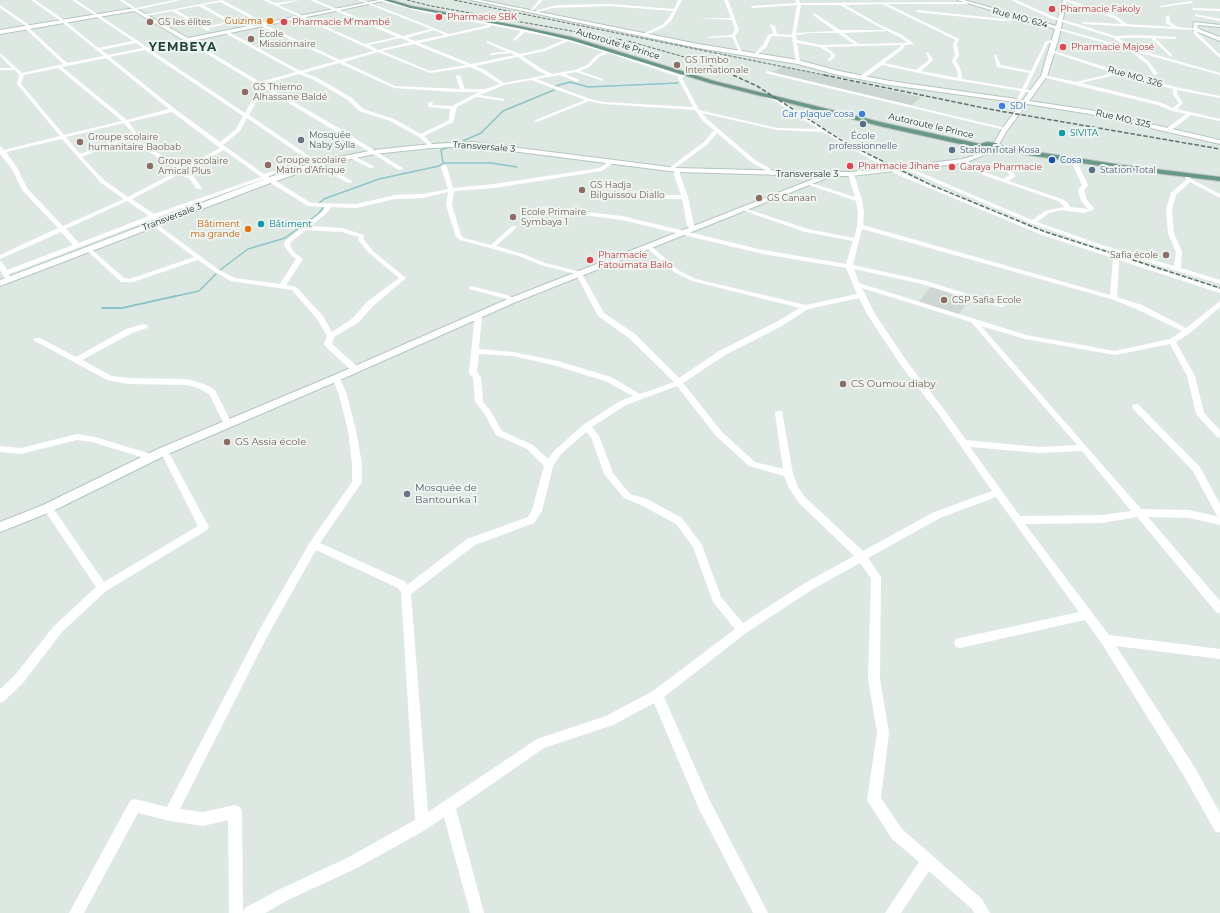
<!DOCTYPE html>
<meta charset="utf-8">
<style>
body{margin:0}
canvas{display:block;background:#dee8e2}
</style>
<canvas width="1220" height="913"></canvas>
<script>
const g = document.querySelector('canvas').getContext('2d');
g.lineJoin = 'round';
function fillPath(path, color) { g.fillStyle = color; g.fill(path, 'evenodd'); }
const shape = rows => new Path2D(rows.map(r => 'M' + r).join(''));
function strokePath(path, color, width, dash) { g.strokeStyle = color; g.lineWidth = width; g.lineCap = dash ? 'butt' : 'round'; g.setLineDash(dash || []); g.stroke(path); }
function drawText(font, color, halo, rows, align = 'center') {
  g.font = font + ' Montserrat,sans-serif'; g.lineWidth = 4; g.setLineDash([]); g.textBaseline = 'middle'; g.strokeStyle = halo; g.fillStyle = color; for (const [text, x, y, turn = 0] of rows) {
    g.save(); g.translate(x, y); g.rotate((+turn || 0) * Math.PI / 180); g.textAlign = isNaN(turn) ? turn : align; if (halo) g.strokeText(text, 0, 0); g.fillText(text, 0, 0); g.restore();
  }
}
fillPath(shape([
 [782,67,921,97,912,105,770,73],
 [931,286,970,299,958,315,919,302]
]), '#cdd7d1');
strokePath(shape([
 [556,86,570,82,588,87,678,83],
 [463,141,481,133,503,111,554,90],
 [443,163,491,163,517,167],
 [319,203,324,199,379,179,439,166,443,163,441,150,453,146],
 [220,270,248,249,285,238,318,214,323,208],
 [172,297,199,291,216,274]
]), '#8cc5c7', 1.5);
strokePath(shape([
 [102,308,122,308,176,296]
]), '#8cc5c7', 2);
const secondary = shape([
 [379,0,388,0,187,42,134,11,0,34,0,30,135,8,188,38,379,0],
 [471,0,480,0,698,44,798,60,839,71,890,81,1023,100,1041,76,1055,29,957,0,964,0,1056,26,1063,0,1067,0,1058,41,1047,76,1029,101,1090,110,1220,140,1220,144,1090,114,1027,104,1008,129,998,146,996,147,993,145,1002,129,1021,103,890,85,838,75,798,64,698,48,471,0],
 [1194,22,1220,25,1220,27,1198,25,1197,27,1201,30,1220,37,1220,41,1193,30,1194,22],
 [472,142,677,168,831,172,851,172,963,159,978,154,985,149,990,150,982,156,964,163,851,176,832,176,516,302,340,380,168,454,53,511,0,532,0,522,43,505,160,448,332,376,510,298,821,176,677,172,472,146,431,148,374,154,320,166,273,182,0,286,0,280,267,178,315,162,374,150,431,144,472,142]
]);
const primary = shape([
 [384,0,391,0,411,6,519,26,571,37,714,81,884,123,980,144,987,142,996,143,1004,147,1122,165,1220,177,1220,181,1122,169,1002,151,992,153,983,149,884,127,710,83,570,40,519,28,410,8,384,0],
 [988,146,994,147,997,148,993,149,988,146]
]);
strokePath(secondary, '#b3c6bd', 2);
strokePath(primary, '#bdc2c0', 2);
fillPath(shape([
 [31,0,35,0,64,20,98,48,133,41,72,0,76,0,147,47,188,39,260,82,296,72,225,33,225,31,227,31,300,71,336,61,261,26,262,24,220,2,203,5,233,22,208,28,210,30,208,31,172,11,146,16,144,15,222,0,266,23,265,25,340,60,374,51,263,0,268,0,275,3,301,0,278,5,365,44,397,37,310,0,315,0,403,36,431,29,358,0,363,0,449,34,489,25,421,12,377,0,383,0,421,10,548,34,595,46,681,75,687,73,687,75,682,78,699,110,777,128,818,129,775,101,764,97,766,96,779,99,826,130,902,173,1046,233,1220,289,1220,293,1119,260,1117,297,1142,305,1186,328,1220,301,1220,307,1190,333,1176,342,1195,376,1204,413,1220,430,1220,438,1217,437,1196,414,1187,376,1170,344,1115,355,1025,339,981,326,1141,509,1189,510,1220,517,1220,525,1189,518,1148,517,1220,601,1220,614,1216,612,1137,517,1102,523,1025,524,1109,635,1220,649,1220,659,1116,646,1194,766,1220,813,1220,833,1215,831,1184,776,1102,644,1085,620,960,648,956,647,954,643,956,639,960,638,1079,612,996,497,940,518,868,558,881,577,880,679,889,733,881,798,902,829,982,899,990,913,974,913,972,909,929,871,901,913,885,913,919,862,892,839,867,800,877,733,868,679,871,578,860,563,813,589,746,633,664,697,709,799,768,913,753,913,699,809,654,703,613,725,544,748,456,809,484,913,470,913,444,817,427,829,357,868,288,900,265,913,229,913,228,820,203,826,170,821,138,813,84,913,69,913,130,801,135,799,167,807,261,627,310,542,352,482,352,464,348,430,338,392,332,378,333,376,339,376,346,392,356,430,362,464,362,482,320,543,406,582,407,585,467,539,528,517,532,510,544,466,527,449,496,435,484,413,475,402,473,378,469,373,475,314,481,314,482,316,479,349,513,352,558,361,611,377,640,394,674,382,629,338,598,316,576,274,541,265,519,256,460,240,456,237,446,205,448,192,423,198,395,199,356,208,331,207,327,213,310,226,342,228,364,235,364,240,373,251,406,278,373,306,359,322,334,337,332,344,359,368,360,370,356,372,353,372,325,346,324,344,327,336,317,319,292,290,231,281,215,272,198,260,133,282,122,282,120,281,85,249,90,248,124,278,130,279,194,257,152,225,152,223,154,222,219,270,235,278,280,284,296,259,291,255,284,246,285,241,323,211,325,207,308,206,264,179,158,217,162,220,162,222,158,222,153,219,9,274,10,277,9,278,5,278,0,270,0,261,2,262,7,270,73,245,61,232,0,259,0,255,58,228,22,190,12,169,0,154,0,146,4,150,60,136,17,84,19,75,15,70,0,70,0,68,12,68,0,56,0,53,22,73,63,64,26,29,26,26,0,8,0,5,29,25,29,28,67,63,104,56,62,22,31,0],
 [199,6,228,22,205,27,176,10,199,6],
 [490,25,521,31,513,40,515,41,525,32,564,40,543,49,520,54,487,41,487,43,507,52,491,53,490,55,511,53,515,55,471,64,419,43,490,27,490,25],
 [434,30,445,35,415,41,407,38,434,30],
 [400,38,411,42,378,50,369,45,400,38],
 [186,41,260,86,245,113,149,49,186,41],
 [568,41,604,52,597,55,587,65,575,70,552,74,542,69,522,56,545,51,568,41],
 [136,43,143,48,108,55,101,50,136,43],
 [414,44,466,65,430,71,382,51,414,44],
 [145,50,243,116,236,129,220,142,175,109,110,57,145,50],
 [378,52,430,73,470,67,481,72,500,84,485,89,465,89,460,76,458,75,456,76,460,89,395,86,344,62,378,52],
 [608,53,679,77,678,78,693,107,603,102,590,99,536,79,560,75,577,82,579,80,565,74,576,72,603,81,603,79,580,71,589,67,599,57,608,53],
 [518,57,538,71,547,75,504,83,485,70,475,66,518,57],
 [106,58,169,109,127,120,62,67,106,58],
 [339,63,394,88,454,92,479,92,452,106,432,105,433,102,429,102,428,105,429,107,450,109,449,120,421,134,394,119,363,109,352,98,318,78,304,73,339,63],
 [58,68,122,121,64,135,21,84,24,75,58,68],
 [299,74,314,80,348,100,359,111,390,121,419,137,431,148,434,146,424,136,453,122,457,107,476,97,504,101,504,99,480,95,504,85,531,80,585,100,535,120,535,121,537,122,589,101,603,104,695,110,703,121,714,130,704,142,669,168,669,170,671,171,708,144,717,133,751,162,765,170,770,175,775,174,769,168,755,160,707,119,702,113,777,130,823,132,898,175,1042,235,1113,258,1110,295,863,225,864,213,862,200,854,174,851,172,848,174,855,197,811,183,806,184,856,201,858,213,857,226,854,238,808,229,744,208,739,209,805,232,853,241,846,264,763,250,622,216,542,207,542,209,544,210,622,220,763,254,846,268,857,294,806,305,696,279,678,270,651,246,647,246,647,248,674,272,692,281,800,308,776,322,719,351,679,378,635,334,604,313,581,272,545,263,523,254,496,246,516,228,516,226,512,226,491,245,464,238,461,235,452,205,454,191,494,188,602,171,613,163,613,161,609,161,600,168,494,184,453,188,447,167,444,165,441,167,448,189,423,194,395,195,356,204,311,203,268,176,315,160,249,115,264,88,335,131,326,134,323,138,310,139,310,141,327,140,330,136,339,133,399,170,404,169,342,130,263,84,299,74],
 [172,112,220,148,183,168,140,142,135,131,129,122,172,112],
 [247,118,308,160,264,174,223,145,240,131,247,118],
 [124,123,131,131,136,144,179,170,128,197,105,181,82,157,121,141,121,139,117,139,80,154,66,137,124,123],
 [62,139,101,183,124,199,63,226,27,188,18,169,6,152,62,139],
 [224,150,261,177,154,214,132,199,178,175,189,178,197,189,201,189,202,188,193,176,182,172,224,150],
 [127,201,149,216,79,243,66,229,127,201],
 [862,229,1111,299,1136,309,1182,331,1170,339,1115,351,1026,335,859,283,854,269,922,284,975,301,1002,307,1006,305,1005,303,977,297,926,281,853,265,862,229],
 [306,230,342,232,359,237,358,240,369,253,399,278,367,302,353,318,332,332,323,316,296,287,286,285,303,259,295,253,290,246,291,242,306,230],
 [862,288,971,322,1077,445,1039,447,966,440,943,408,908,363,875,314,862,288],
 [859,298,867,314,902,367,937,412,992,491,934,512,863,551,805,497,798,487,793,474,782,411,776,411,775,413,783,469,755,462,722,432,683,383,725,355,782,326,808,309,859,298],
 [479,354,513,356,553,365,605,381,633,396,620,401,583,425,555,450,548,459,533,445,502,431,490,410,483,402,481,377,477,372,479,354],
 [677,386,716,436,749,466,784,476,789,488,799,503,854,556,805,583,743,623,721,597,702,545,682,518,647,499,630,494,613,473,599,436,592,427,626,405,677,386],
 [586,432,591,437,604,474,624,498,641,505,676,524,693,547,713,602,735,629,653,691,606,716,537,739,428,812,411,594,475,545,534,523,542,511,553,466,561,454,586,432],
 [970,447,1039,453,1082,451,1131,511,1102,515,1020,516,970,447],
 [316,550,398,588,401,592,415,820,347,858,278,890,245,908,243,912,242,812,240,807,235,805,203,812,180,809,269,633,316,550],
 [119,0,123,0,136,8,174,0,181,0,135,10,119,0],
 [539,0,543,0,531,12,529,12,539,0],
 [678,0,682,0,671,21,664,27,644,36,643,34,662,25,668,19,673,11,610,6,553,8,534,13,532,12,556,5,610,4,674,9,678,0],
 [724,0,728,0,739,30,735,36,742,53,739,52,732,37,709,38,707,37,732,35,735,30,732,20,698,18,731,18,724,0],
 [795,0,799,0,800,3,968,2,967,4,887,4,959,39,957,44,959,55,956,61,961,70,962,79,1022,89,1030,73,997,67,994,55,996,55,1001,65,1031,71,1046,41,1055,40,1057,41,1048,43,1026,89,1036,92,1034,93,1025,92,1020,101,1018,102,1016,101,1021,91,942,78,882,65,863,79,859,79,859,77,900,47,901,45,825,47,835,54,834,58,829,61,827,60,831,57,831,54,820,47,797,43,800,62,798,63,796,62,792,37,772,36,766,47,757,55,755,55,755,53,763,45,768,35,773,33,770,24,775,26,777,33,776,34,792,35,797,5,752,8,751,6,797,3,795,0],
 [882,4,956,40,953,44,955,55,952,61,957,70,958,78,921,71,933,60,928,52,926,53,929,60,916,70,884,63,903,49,905,45,914,44,902,35,878,24,845,5,882,4],
 [801,5,840,5,885,30,840,30,814,13,813,15,835,31,796,33,801,5],
 [887,31,900,37,908,43,859,44,843,33,887,31],
 [811,33,838,33,854,44,821,45,797,40,796,35,811,33],
 [1011,0,1016,0,1052,16,1115,36,1136,35,1176,37,1175,39,1155,38,1172,55,1171,57,1151,38,1119,38,1132,48,1220,73,1220,75,1137,52,1149,62,1158,74,1154,75,1147,64,1129,50,1055,29,1058,28,1124,46,1114,38,1050,18,1011,0],
 [1063,0,1068,0,1116,16,1127,24,1172,27,1166,23,1166,16,1169,15,1170,22,1178,27,1198,29,1197,32,1220,55,1220,58,1197,37,1193,32,1195,30,1083,24,1082,22,1122,24,1114,18,1063,0],
 [1192,1,1193,3,1161,7,1159,6,1192,1],
 [1192,8,1220,9,1220,11,1193,10,1192,8],
 [917,10,1004,19,1025,19,1004,21,916,12,917,10],
 [1195,14,1220,19,1220,21,1195,16,1195,14],
 [1051,50,1121,72,1175,87,1220,96,1220,98,1177,90,1177,94,1183,103,1177,109,1220,119,1220,121,1191,115,1170,131,1166,131,1166,129,1186,114,1172,111,1158,105,1042,77,1044,75,1076,82,1114,73,1051,52,1051,50],
 [1119,74,1173,89,1173,94,1179,103,1173,108,1162,103,1081,83,1119,74],
 [767,71,1005,128,1007,129,1005,130,765,73,767,71],
 [348,155,352,155,375,167,370,168,348,157,348,155],
 [1071,159,1076,160,1088,185,1084,190,1087,200,1094,208,1093,210,1084,213,1061,210,1049,213,1037,222,1102,245,1174,266,1176,252,1168,233,1166,209,1171,193,1186,180,1185,176,1189,176,1191,179,1220,194,1220,198,1190,182,1176,195,1172,209,1174,233,1182,252,1181,268,1220,280,1220,284,1098,247,1030,223,900,167,905,166,1032,220,1045,211,1064,207,1063,205,1058,201,983,175,961,161,966,160,987,173,1003,179,1010,175,1003,167,1004,166,1016,165,1016,167,1010,168,1016,176,1008,181,1062,199,1068,203,1070,207,1088,209,1081,201,1078,190,1082,185,1070,160,1071,159],
 [318,162,352,181,353,182,348,183,316,165,316,163,318,162],
 [675,169,680,170,680,175,688,197,695,229,694,230,690,230,687,225,682,199,651,199,625,196,622,194,625,192,651,195,681,195,674,175,675,169],
 [471,286,507,295,517,300,513,302,503,298,469,289,469,287,471,286],
 [144,324,148,326,147,328,132,333,82,360,112,376,129,378,187,379,204,384,215,390,232,424,231,426,225,426,209,394,198,388,187,385,129,384,107,380,33,340,34,338,40,338,76,357,126,329,144,324],
 [1136,404,1139,405,1200,467,1220,504,1220,517,1217,516,1193,471,1133,409,1132,407,1133,405,1136,404],
 [77,434,95,437,154,455,156,457,151,460,92,442,77,440,21,454,0,452,0,446,21,448,77,434],
 [164,448,168,451,209,527,207,530,106,591,62,632,23,683,4,701,0,703,0,689,15,675,54,626,96,587,45,511,43,508,45,505,51,505,104,582,198,526,160,451,164,448]
]), '#fff');
fillPath(secondary, '#fff');
fillPath(primary, '#689886');
strokePath(shape([
 [407,0,431,6,628,41,702,62,735,76],
 [454,0,829,76]
]), '#5c7169', 1, [3.5, 1.5]);
strokePath(shape([
 [733,75,757,86,844,142,931,185,1043,231,1220,288],
 [824,75,994,110,1220,149]
]), '#5c7169', 1.5, [4.5, 2]);
for (const [x, y, r, color] of [
 [1052,9,4,"#e0444e"],
 [439,17,4,"#e0444e"],
 [270,21,4,"#e8710a"],
 [150,22,4,"#8d6e63"],
 [284,22,4,"#e0444e"],
 [251,39,4,"#8d6e63"],
 [1063,47,4,"#e0444e"],
 [677,65,4,"#8d6e63"],
 [245,92,4,"#8d6e63"],
 [1002,106,4,"#3f7fe0"],
 [862,114,4,"#3f7fe0"],
 [863,124,4,"#5c6f8a"],
 [1062,133,4,"#0f9aa8"],
 [301,140,4,"#6b7280"],
 [80,142,4,"#8d6e63"],
 [952,150,4,"#5c6f8a"],
 [1052,160,4,"#1a4fb4"],
 [268,165,4,"#8d6e63"],
 [150,166,4,"#8d6e63"],
 [850,166,4,"#e0444e"],
 [952,167,4,"#e0444e"],
 [1092,170,4,"#5c6f8a"],
 [582,190,4,"#8d6e63"],
 [759,198,4,"#8d6e63"],
 [513,217,4,"#8d6e63"],
 [261,224,4,"#0f9aa8"],
 [248,229,4,"#e8710a"],
 [1166,255,4,"#8d6e63"],
 [590,260,4,"#e0444e"],
 [944,300,4,"#8d6e63"],
 [843,384,4,"#8d6e63"],
 [227,442,4,"#8d6e63"],
 [407,494,4,"#6b7280"]
]) { const dot = new Path2D(); dot.arc(x, y, r, 0, 2 * Math.PI); g.fillStyle = color; g.fill(dot); strokePath(dot, '#eef5f1', 1.5); }
drawText('9px', '#be3a42', '#eef5f1', [
 ["Pharmacie Fakoly",1060,9],
 ["Pharmacie SBK",447,17],
 ["Pharmacie M'mambé",292,22],
 ["Pharmacie Majosé",1071,47],
 ["Pharmacie Jihane",858,166],
 ["Garaya Pharmacie",960,167],
 ["Pharmacie",598,255],
 ["Fatoumata Bailo",598,265]
], 'left');
drawText('9px', '#22352e', '#eef5f1', [
 ["Rue MO. 624",1020,18,15],
 ["Autoroute le Prince",618,44,17],
 ["Rue MO. 326",1135,77,16],
 ["Rue MO. 325",1123,119,13],
 ["Autoroute le Prince",931,126,13],
 ["Transversale 3",484,147,4],
 ["Transversale 3",807,174],
 ["Transversale 3",172,217,-21]
]);
drawText('9px', '#c56008', '#eef5f1', [
 ["Guizima",262,21],
 ["Bâtiment",240,224],
 ["ma grande",240,234]
], 'right');
drawText('9px', '#785e54', '#eef5f1', [
 ["GS les élites",158,22],
 ["Ecole",259,34],
 ["Missionnaire",259,44],
 ["GS Timbo",685,60],
 ["Internationale",685,70],
 ["GS Thierno",253,87],
 ["Alhassane Baldé",253,97],
 ["Groupe scolaire",88,137],
 ["humanitaire Baobab",88,147],
 ["Groupe scolaire",276,160],
 ["Matin d'Afrique",276,170],
 ["Groupe scolaire",158,161],
 ["Amical Plus",158,171],
 ["GS Hadja",590,185],
 ["Bilguissou Diallo",590,195],
 ["GS Canaan",767,198],
 ["Ecole Primaire",521,212],
 ["Symbaya 1",521,222],
 ["Safia école",1158,255,"right"],
 ["CSP Safia Ecole",952,300]
], 'left');
drawText('9px', '#366cbe', '#eef5f1', [
 ["SDI",1010,106],
 ["Car plaque cosa",854,114,"right"]
], 'left');
drawText('9px', '#0d838f', '#eef5f1', [
 ["SIVITA",1070,133],
 ["Bâtiment",269,224]
], 'left');
drawText('9px', '#5b616d', '#eef5f1', [
 ["Mosquée",309,135],
 ["Naby Sylla",309,145]
], 'left');
drawText('9px', '#4e5e75', '#eef5f1', [
 ["École",863,136,"center"],
 ["professionnelle",863,146,"center"],
 ["Station Total Kosa",960,150],
 ["Station Total",1100,170]
], 'left');
drawText('9px', '#164399', '#eef5f1', [
 ["Cosa",1060,160]
], 'left');
drawText('10px', '#785e54', '#eef5f1', [
 ["CS Oumou diaby",851,384],
 ["GS Assia école",235,442]
], 'left');
drawText('10px', '#5b616d', '#eef5f1', [
 ["Mosquée de",415,488],
 ["Bantounka 1",415,500]
], 'left');
g.letterSpacing = '1px';
drawText('bold 12px', '#204538', '#eef5f1', [
 ["YEMBEYA",183,47]
]);
g.letterSpacing = '0px';
</script>
